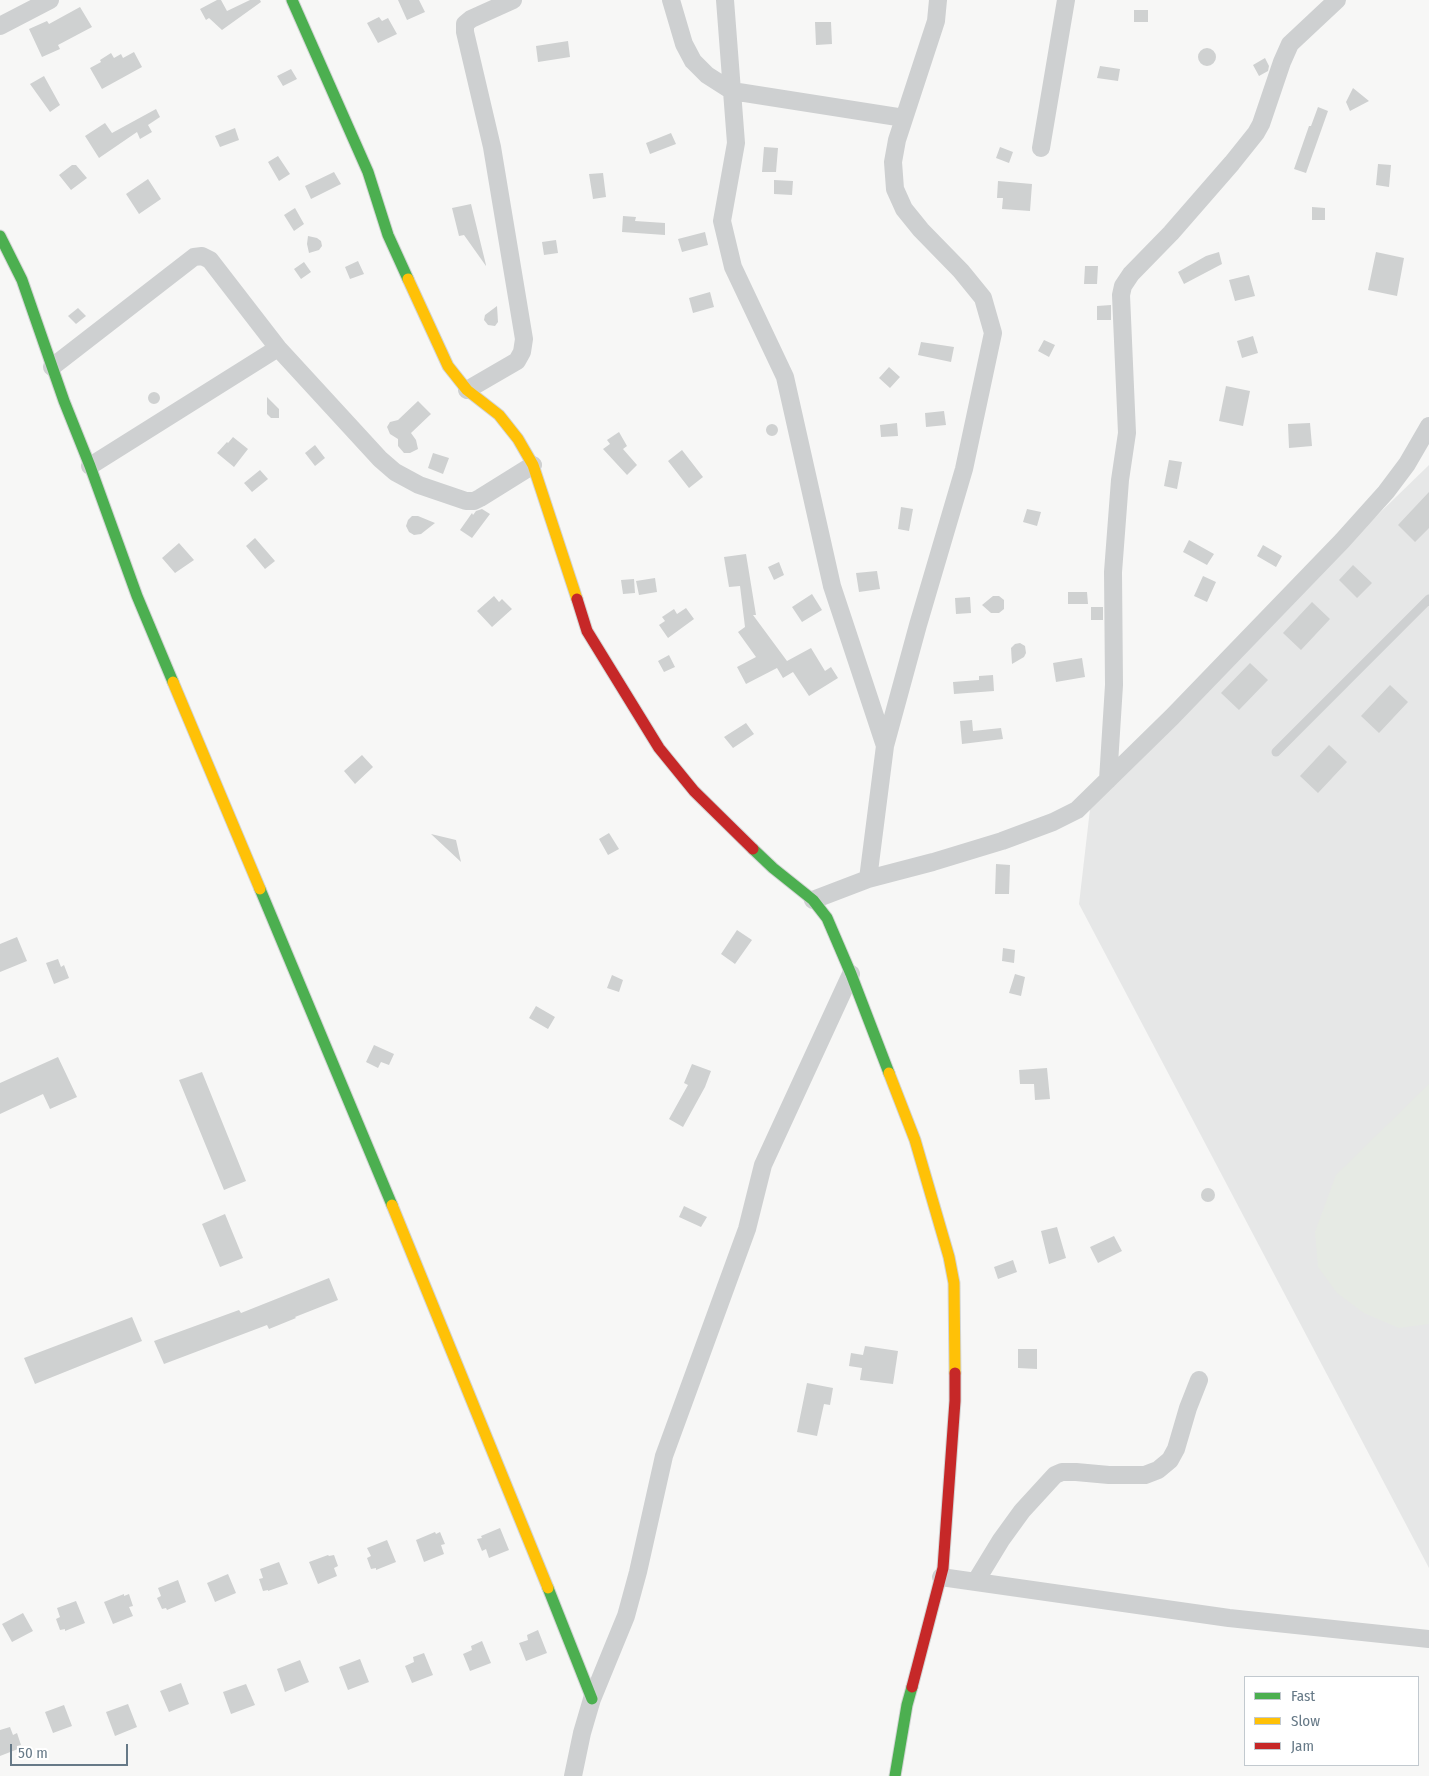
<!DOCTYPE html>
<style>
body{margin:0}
#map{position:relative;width:1429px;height:1776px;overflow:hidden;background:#f7f7f6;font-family:"Fira Sans Condensed",sans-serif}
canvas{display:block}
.legend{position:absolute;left:1244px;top:1676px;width:175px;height:90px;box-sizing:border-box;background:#fff;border:1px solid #c2c9cf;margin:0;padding:6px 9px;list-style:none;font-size:15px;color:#667987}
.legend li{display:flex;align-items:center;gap:10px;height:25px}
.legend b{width:25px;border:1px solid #c2c9cf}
.scale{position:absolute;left:10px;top:1744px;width:118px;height:22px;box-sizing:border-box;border:2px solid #667987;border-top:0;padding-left:6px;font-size:15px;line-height:18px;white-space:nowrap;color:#667987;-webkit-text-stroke:4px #fff;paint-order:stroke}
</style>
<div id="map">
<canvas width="1429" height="1776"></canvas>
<ul class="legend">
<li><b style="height:6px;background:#4caf50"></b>Fast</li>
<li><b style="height:6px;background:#ffc107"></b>Slow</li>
<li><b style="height:6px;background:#c62828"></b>Jam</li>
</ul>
<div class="scale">50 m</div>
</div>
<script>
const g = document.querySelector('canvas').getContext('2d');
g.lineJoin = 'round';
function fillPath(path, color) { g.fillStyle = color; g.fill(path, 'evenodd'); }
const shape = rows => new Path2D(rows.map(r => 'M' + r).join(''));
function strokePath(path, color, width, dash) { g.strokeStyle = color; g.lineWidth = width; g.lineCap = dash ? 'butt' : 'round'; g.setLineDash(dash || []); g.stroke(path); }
fillPath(shape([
 [1429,465,1429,1568,1079,904,1092,792]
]), '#e6e7e7');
fillPath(shape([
 [1429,1084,1429,1324,1399,1328,1364,1313,1337,1293,1318,1267,1315,1232,1336,1175]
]), '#e6eae4');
fillPath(shape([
 [217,0,221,0,227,11,250,0,260,0,261,2,222,30,209,18,206,20,200,9],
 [398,0,419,0,425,12,407,20],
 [80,7,92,27,58,45,60,49,42,57,29,29,47,21,49,24],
 [1134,10,1148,10,1148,22,1134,22],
 [379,17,382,21,388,18,397,34,378,43,367,23],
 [815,22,831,22,832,44,816,45],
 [568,41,570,57,538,62,536,46],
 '1198 57a9 9 0 1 1 18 0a9 9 0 1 1-18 0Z',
 [134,52,142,67,102,89,90,68,101,62,100,60,111,53,114,58,121,54,123,58],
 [1265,58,1269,66,1268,71,1259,76,1253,65],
 [1100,66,1120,69,1118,81,1097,78],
 [291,69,297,79,283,86,277,76],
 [44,76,60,105,50,112,30,84],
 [1353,88,1369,101,1350,111,1346,102],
 [1318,107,1328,111,1306,173,1294,169,1309,126,1311,126],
 [156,109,160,117,148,125,152,132,140,139,137,132,99,158,85,136,105,123,112,133],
 [235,128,239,140,220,147,215,136],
 [671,133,676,144,650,154,646,143],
 [764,147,778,148,776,172,762,172],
 [1000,147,1013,152,1009,163,996,158],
 [278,156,290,174,279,181,268,162],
 [1378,164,1391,165,1389,187,1376,185],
 [72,165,76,165,87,178,71,190,59,175],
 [334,172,341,184,311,199,305,186],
 [603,173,606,197,593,199,589,174],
 [148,179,161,199,139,214,126,194],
 [774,180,793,181,792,195,774,194],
 [998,181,1032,184,1030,211,1002,209,1003,198,997,198],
 [471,204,486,265,486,266,464,235,459,236,452,208],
 [1312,207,1325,208,1325,220,1312,220],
 [295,208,304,224,294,231,284,215],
 [623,216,636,217,635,221,665,223,665,235,622,232],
 [705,232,708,245,682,252,678,239],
 [308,236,317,238,321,241,322,246,319,250,309,253,307,244],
 [556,240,558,253,544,255,542,242],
 [1219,252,1222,264,1184,284,1178,272,1206,256],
 [1376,252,1404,258,1397,296,1368,290],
 [358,261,364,274,350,279,345,267],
 [304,262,311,272,301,279,294,269],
 [1085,266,1098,266,1097,284,1084,284],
 [1249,275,1255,296,1235,301,1229,280],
 [710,292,714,307,693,313,689,298],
 [1111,305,1111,320,1097,320,1097,306],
 [497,306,498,322,495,326,488,325,484,320,485,315],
 [78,308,86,316,76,324,68,316],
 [1253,336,1258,353,1242,358,1237,341],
 [1044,340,1055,345,1049,357,1038,351],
 [921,342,954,347,951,362,918,355],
 [889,367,900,377,890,388,879,378],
 [1226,386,1250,391,1243,426,1219,421],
 '148 398a6 6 0 1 1 12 0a6 6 0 1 1-12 0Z',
 [267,397,279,409,279,418,271,418,267,414],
 [418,401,431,414,411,433,416,440,418,449,410,453,404,453,398,446,398,439,390,434,387,427,390,422,398,420],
 [944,411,946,425,926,427,925,413],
 [897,423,898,436,881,437,880,425],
 [1310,423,1312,446,1289,448,1288,424],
 '766 430a6 6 0 1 1 12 0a6 6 0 1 1-12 0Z',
 [619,432,627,446,623,449,637,465,627,475,603,449,610,444,607,440],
 [233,437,248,449,234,467,217,453,227,442,228,443],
 [315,445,325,458,315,466,305,453],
 [682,450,703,477,689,488,668,461],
 [433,453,449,458,443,474,428,468],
 [1169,460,1182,462,1177,489,1164,486],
 [260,470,268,479,252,492,244,483],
 [1429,492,1429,528,1415,542,1398,525],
 [901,507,913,509,909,531,898,529],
 [482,509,490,514,472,538,460,530,472,513,473,515,476,511],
 [1027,509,1041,512,1037,526,1023,522],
 [412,516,418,516,435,523,421,534,414,535,409,532,406,526,408,520],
 [255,538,275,561,265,569,246,546],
 [1189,540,1214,554,1207,565,1183,552],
 [179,543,194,560,175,573,162,558],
 [1263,545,1282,556,1276,567,1257,556],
 [746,554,756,615,753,615,787,661,811,648,825,671,831,667,838,678,809,696,793,672,783,678,777,668,746,684,737,667,756,657,738,632,745,627,740,586,729,587,724,557],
 [779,562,784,575,774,580,768,567],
 [1353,565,1372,583,1357,598,1339,580],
 [877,571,880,589,859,592,856,573],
 [1203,576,1216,582,1207,602,1194,596],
 [655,578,657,592,639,595,636,581],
 [634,579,635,593,623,594,621,580],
 [1068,592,1087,592,1088,604,1068,604],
 [812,594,822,610,802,622,792,607],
 [494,596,499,602,502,599,512,609,492,627,477,611],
 [993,596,999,596,1004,600,1004,609,999,613,991,613,982,605],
 [970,597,971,613,956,614,955,598],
 [1312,602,1330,619,1301,650,1283,633],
 [1091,607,1103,607,1103,620,1091,620],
 [686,608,694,619,668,638,659,625,665,621,662,617,674,609,677,614],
 [1020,643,1025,646,1026,653,1024,657,1012,664,1011,648,1015,644],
 [669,655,675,667,664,672,658,661],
 [1082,658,1085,677,1056,682,1053,663],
 [1250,663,1268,680,1239,710,1221,693],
 [993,675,994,691,954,694,953,682,979,680,979,676],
 [1390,685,1408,702,1379,733,1361,716],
 [972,720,973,731,1001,728,1003,739,962,744,960,721],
 [746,723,754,734,733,748,724,737],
 [1329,745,1347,762,1318,793,1300,776],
 [362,755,373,767,355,784,344,771],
 [609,833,619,849,608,855,599,839],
 [431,834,456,840,461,862],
 [996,864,1010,865,1009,894,995,894],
 [737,930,752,940,735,964,721,954],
 [17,937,27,961,0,972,0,944],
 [1003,948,1015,950,1014,963,1002,961],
 [58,959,61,967,64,965,69,978,54,984,46,963],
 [1015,974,1025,977,1021,996,1009,993],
 [612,975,623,980,619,992,607,988],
 [536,1006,555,1017,548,1029,529,1018],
 [374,1045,394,1054,389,1065,381,1062,378,1068,366,1062],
 [58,1057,77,1097,50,1109,43,1094,0,1114,0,1083],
 [692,1064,711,1071,705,1087,683,1127,669,1119,688,1085,684,1083],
 [1047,1068,1050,1099,1035,1100,1034,1084,1020,1084,1019,1070],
 [202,1072,246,1181,224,1190,179,1080],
 '1201 1195a7 7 0 1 1 14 0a7 7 0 1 1-14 0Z',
 [684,1206,707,1217,701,1227,679,1217],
 [225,1214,243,1258,220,1267,202,1224],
 [1057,1227,1066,1258,1049,1264,1041,1231],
 [1114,1236,1122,1251,1098,1263,1090,1247],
 [1013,1260,1017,1272,998,1279,994,1267],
 [329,1278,338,1300,295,1317,296,1318,269,1329,267,1325,164,1364,154,1341,239,1310,241,1313],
 [132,1317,142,1341,35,1384,24,1358],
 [865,1346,898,1351,893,1384,860,1380,862,1368,849,1366,851,1353,863,1355],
 [1018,1349,1037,1349,1037,1369,1018,1368],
 [807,1383,833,1388,830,1405,824,1404,817,1436,797,1432],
 [500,1528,509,1550,489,1558,486,1549,482,1551,477,1539,482,1538,481,1536],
 [435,1532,436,1534,440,1532,445,1544,441,1545,444,1554,424,1562,416,1540],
 [387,1540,396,1562,376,1570,376,1568,371,1569,367,1558,371,1556,367,1548],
 [328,1555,329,1556,334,1555,338,1566,334,1568,337,1576,318,1584,309,1562],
 [279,1562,288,1584,268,1591,268,1590,263,1591,259,1579,263,1578,260,1569],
 [228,1574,236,1593,215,1602,207,1583],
 [178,1580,186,1602,167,1610,166,1608,162,1609,157,1598,161,1596,158,1588],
 [124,1594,124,1596,129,1594,133,1606,129,1607,133,1616,113,1624,104,1602],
 [76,1601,85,1623,65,1631,65,1629,60,1630,56,1619,60,1617,57,1608],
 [23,1613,33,1631,12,1642,2,1624],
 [538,1630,547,1653,526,1661,519,1643,528,1640,527,1635],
 [482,1641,491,1663,470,1671,463,1654,472,1650,471,1646],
 [424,1653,433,1675,412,1683,405,1666,414,1662,413,1657],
 [360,1659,369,1682,348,1690,339,1667],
 [300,1660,309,1682,285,1692,277,1669],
 [181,1683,189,1704,169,1712,160,1691],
 [246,1684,255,1705,231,1714,223,1692],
 [128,1704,137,1727,115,1736,106,1712],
 [64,1705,72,1726,53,1733,45,1712],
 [10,1727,13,1735,17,1733,21,1745,17,1746,18,1749,0,1756,0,1730]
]), '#cfd1d1');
const fast = shape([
 [292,0,368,172,388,235,408,279],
 [0,236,22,280,64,401,90,466,137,596,173,682],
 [753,849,773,868,813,900,827,918,851,974,889,1073],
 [260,889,392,1205],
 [548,1588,592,1699],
 [895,1776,907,1705,912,1687]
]);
const slow = shape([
 [408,279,448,366,467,390,499,415,518,439,533,465,577,599],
 [173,682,260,889],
 [889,1073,915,1140,949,1257,954,1283,955,1373],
 [392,1205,548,1588]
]);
const jam = shape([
 [577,599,587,631,659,748,694,791,753,849],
 [912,1687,943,1568,955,1401,955,1373]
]);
strokePath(fast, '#d3d5d5', 13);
strokePath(slow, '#d3d5d5', 13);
strokePath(jam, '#d3d5d5', 13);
strokePath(shape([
 [1276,752,1429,599]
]), '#ced0d1', 9);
strokePath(shape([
 [671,0,684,44,693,61,707,75,732,91,904,118],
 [725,0,736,143,722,221,733,267,785,377,832,586,885,746],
 [0,26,50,0],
 [1041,148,1066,0],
 [52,367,194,257,202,256,210,260,278,348,380,459,395,472,419,485,466,501,474,501,480,498,533,465],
 [467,390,517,361,522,352,524,339,492,147,465,32,465,24,471,19,513,0],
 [90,466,278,348],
 [1108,780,1114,685,1113,572,1120,480,1127,433,1121,295,1123,286,1131,274,1171,233,1232,163,1256,133,1261,124,1282,62,1290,44,1337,0],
 [868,879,885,746,918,625,964,469,993,333,983,298,961,271,921,230,904,209,895,189,893,162,897,140,936,21,938,0],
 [813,900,868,879,933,862,1002,841,1053,822,1077,810,1172,717,1342,541,1386,492,1407,464,1429,426],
 [941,1577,1229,1618,1429,1639],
 [976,1581,1001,1540,1022,1511,1055,1475,1062,1472,1076,1472,1109,1475,1145,1475,1158,1470,1170,1460,1176,1449,1188,1408,1199,1380],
 [573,1776,582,1733,592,1699,626,1616,638,1572,664,1456,747,1229,763,1165,851,974]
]), '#ced0d1', 18);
strokePath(fast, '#4caf50', 11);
strokePath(slow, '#ffc107', 11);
strokePath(jam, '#c62828', 11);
</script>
